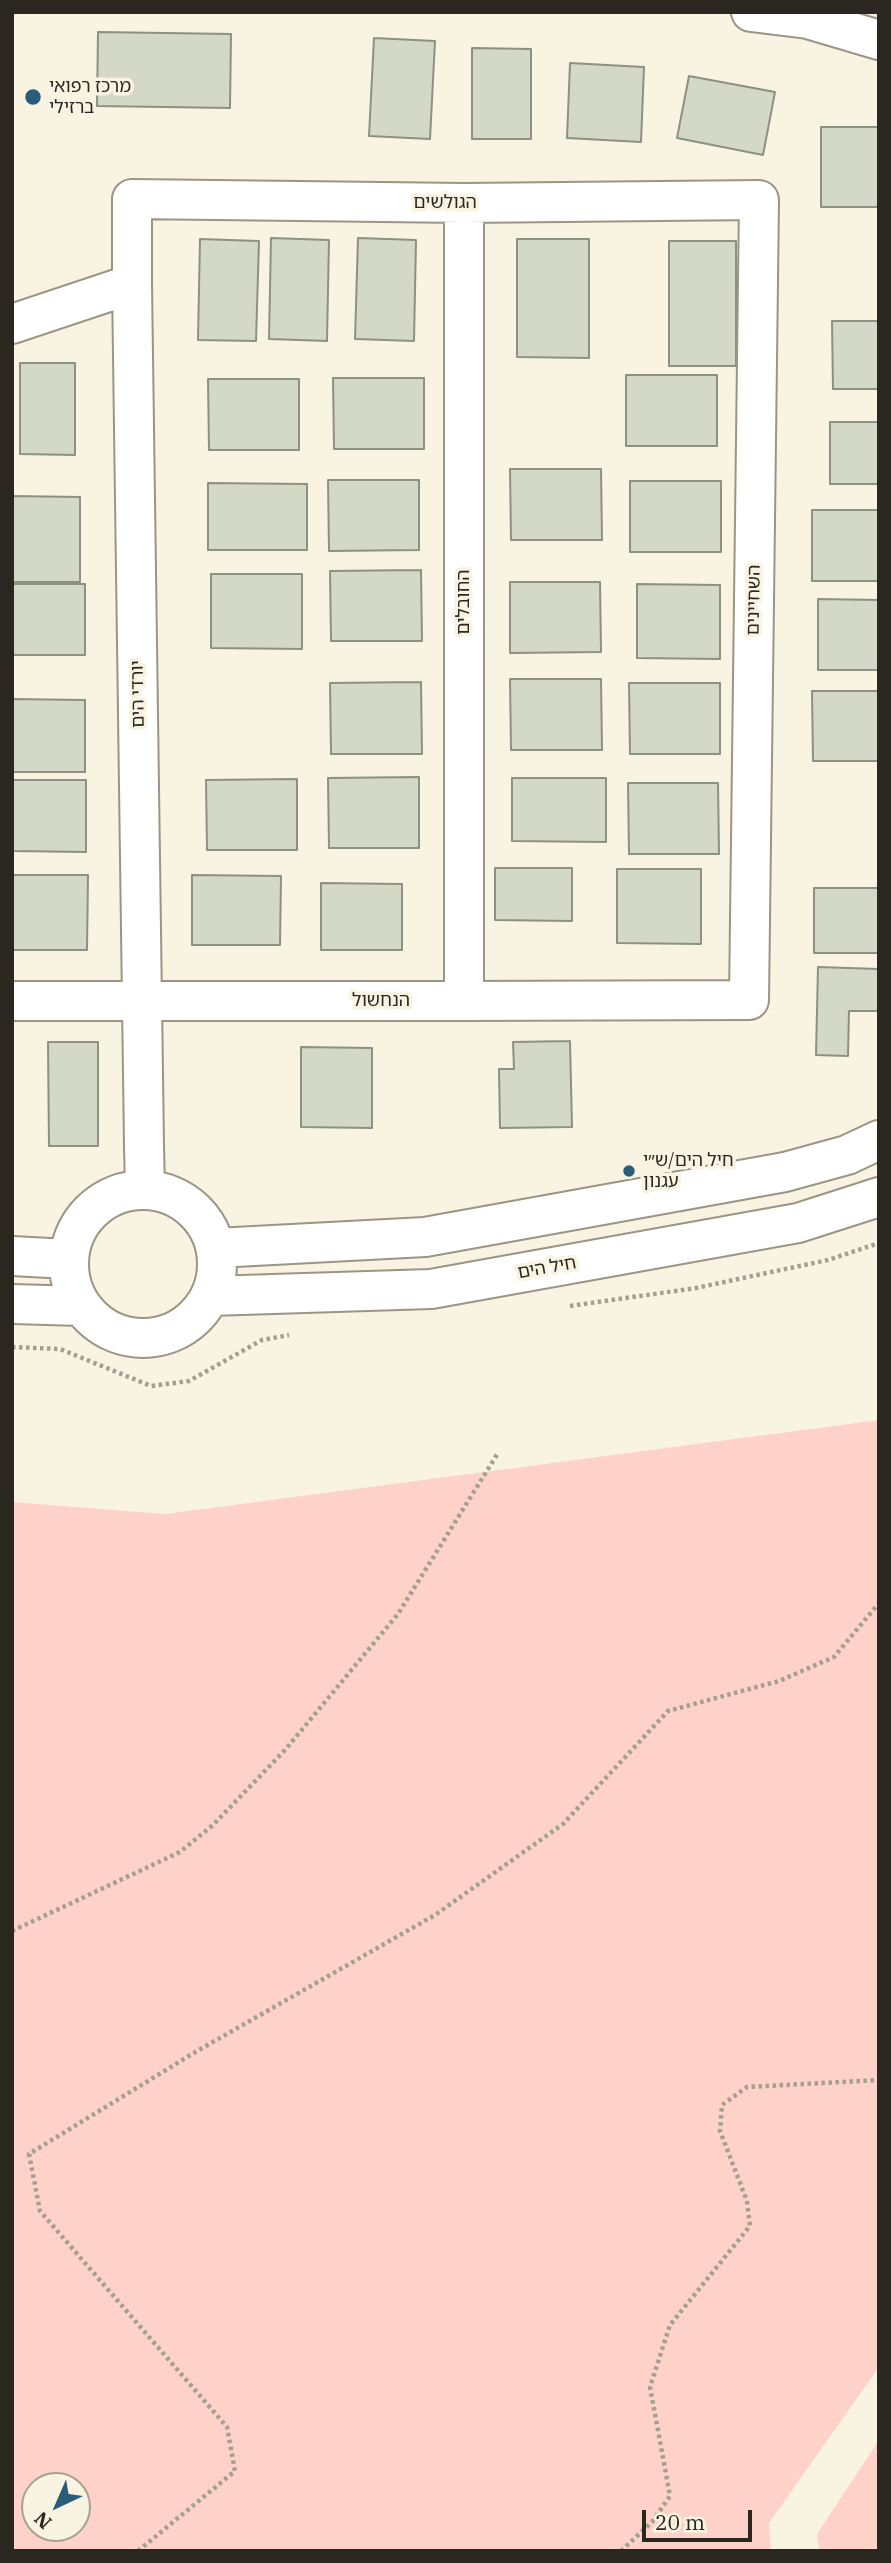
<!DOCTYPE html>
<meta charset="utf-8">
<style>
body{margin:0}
#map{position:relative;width:891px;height:2563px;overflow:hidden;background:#f9f3e2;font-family:"IBM Plex Serif",serif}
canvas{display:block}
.frame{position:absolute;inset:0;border:14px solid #2a2721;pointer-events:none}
.north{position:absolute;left:21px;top:2472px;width:70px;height:70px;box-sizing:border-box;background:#f9f3e2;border:2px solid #a6a195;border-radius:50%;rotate:224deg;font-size:19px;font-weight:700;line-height:28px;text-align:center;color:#2a2721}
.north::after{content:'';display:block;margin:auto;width:24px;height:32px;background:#295d7a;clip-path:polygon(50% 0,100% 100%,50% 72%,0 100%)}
.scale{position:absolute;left:642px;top:2510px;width:110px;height:32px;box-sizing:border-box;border:4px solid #2a2721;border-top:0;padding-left:9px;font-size:21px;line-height:24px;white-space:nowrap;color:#2a2721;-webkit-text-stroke:5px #f9f3e2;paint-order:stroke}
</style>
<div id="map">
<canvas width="891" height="2563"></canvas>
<div class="frame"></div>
<div class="north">N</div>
<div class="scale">20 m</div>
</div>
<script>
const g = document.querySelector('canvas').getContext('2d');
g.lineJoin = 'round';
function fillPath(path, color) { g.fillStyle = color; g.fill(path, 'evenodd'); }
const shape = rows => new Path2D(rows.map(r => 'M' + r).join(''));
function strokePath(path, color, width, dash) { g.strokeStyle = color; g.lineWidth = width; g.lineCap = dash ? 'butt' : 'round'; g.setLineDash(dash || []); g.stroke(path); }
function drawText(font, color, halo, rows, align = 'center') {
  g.font = font + ' "IBM Plex Serif","Noto Sans Hebrew",serif'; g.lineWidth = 7; g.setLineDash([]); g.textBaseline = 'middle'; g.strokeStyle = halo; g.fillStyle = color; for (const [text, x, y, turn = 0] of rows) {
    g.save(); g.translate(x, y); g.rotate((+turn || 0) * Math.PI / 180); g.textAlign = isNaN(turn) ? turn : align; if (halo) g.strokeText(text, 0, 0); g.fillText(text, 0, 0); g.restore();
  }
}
fillPath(shape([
 [879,1420,879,2367,769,2523,771,2551,12,2551,12,1502,165,1514],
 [35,2486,77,2486,77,2528,35,2528],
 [879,2440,879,2551,819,2551,817,2534]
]), '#fed2c8');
const building = shape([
 [98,32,231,34,230,108,97,106,98,32],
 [374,38,435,41,430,139,369,136,374,38],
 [472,48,531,49,531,139,472,139,472,48],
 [570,63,644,67,641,142,567,138,570,63],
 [689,76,775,92,763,155,677,138,689,76],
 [821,127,879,127,879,207,821,207,821,127],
 [271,238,329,240,327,341,269,339,271,238],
 [358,238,416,240,414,341,355,339,358,238],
 [200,239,259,241,256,341,198,340,200,239],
 [517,239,589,239,589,358,517,357,517,239],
 [669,241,736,241,736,366,669,366,669,241],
 [832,321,879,321,879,389,833,389,832,321],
 [20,363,75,363,75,455,20,454,20,363],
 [626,375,717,375,717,446,626,446,626,375],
 [333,378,424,378,424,449,334,449,333,378],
 [208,379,299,379,299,450,209,450,208,379],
 [830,422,879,422,879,484,830,484,830,422],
 [510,469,601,469,602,540,511,540,510,469],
 [328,480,419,480,419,550,329,551,328,480],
 [630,481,721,481,721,552,630,552,630,481],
 [208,483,307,484,307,550,208,550,208,483],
 [12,496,80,497,80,582,12,582,12,496],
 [812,510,879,510,879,581,812,581,812,510],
 [421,570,422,641,331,641,330,571,421,570],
 [211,574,302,574,302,649,211,648,211,574],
 [510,582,600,582,601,652,510,653,510,582],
 [12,584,85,584,85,655,12,655,12,584],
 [637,584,720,585,720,659,637,658,637,584],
 [818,599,879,600,879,670,818,670,818,599],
 [510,679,601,679,602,750,511,750,510,679],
 [421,682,422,754,331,754,330,683,421,682],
 [629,683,720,683,720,754,630,754,629,683],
 [812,691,879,691,879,761,813,761,812,691],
 [12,699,85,700,85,772,12,772,12,699],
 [419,777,419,848,329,848,328,778,419,777],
 [512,778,606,778,606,842,512,841,512,778],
 [297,779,297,850,207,850,206,780,297,779],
 [12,780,86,780,86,852,12,851,12,780],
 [628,783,718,783,719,854,629,854,628,783],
 [495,868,572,868,572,921,495,920,495,868],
 [617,869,701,869,701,944,617,943,617,869],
 [12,875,88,875,87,950,12,950,12,875],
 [192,875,281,876,280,945,192,945,192,875],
 [321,883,402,884,402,950,321,950,321,883],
 [814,888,879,888,879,953,814,953,814,888],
 [818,967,879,969,879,1011,849,1011,848,1056,816,1055,818,967],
 [570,1041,572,1127,500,1128,499,1069,514,1069,513,1042,570,1041],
 [48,1042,98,1042,98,1146,49,1146,48,1042],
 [301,1047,372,1048,372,1128,301,1127,301,1047]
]);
fillPath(building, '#d3d8c7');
strokePath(building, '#8c9181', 2);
const minor = shape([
 [751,12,808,19,879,40],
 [464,203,464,1001],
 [12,324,132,284],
 [12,1001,464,1001,749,1000,759,200,464,203,132,199,132,284,142,1001,144,1146,145,1189]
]);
const major = shape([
 '69 1264a74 74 0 1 1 148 0a74 74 0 1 1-148 0Z',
 [216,1248,425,1237,785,1172,847,1155,879,1140],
 [12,1256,68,1259],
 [210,1296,431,1289,798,1223,879,1197],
 [12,1304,81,1306]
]);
strokePath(minor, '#9b9585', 42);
strokePath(major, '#9b9585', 42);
strokePath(shape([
 [570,1306,696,1288,828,1260,879,1243],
 [12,1347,60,1349,151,1386,189,1381,262,1340,289,1335],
 [12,1931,180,1852,213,1825,285,1750,398,1614,498,1453],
 [138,2551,235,2471,227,2427,40,2211,29,2154,192,2054,435,1915,563,1824,668,1711,779,1681,834,1657,879,1603],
 [621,2551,652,2522,670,2496,650,2387,670,2325,750,2226,747,2201,720,2131,722,2105,747,2087,879,2080]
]), '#a49f93', 4.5, [3.5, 3.5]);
strokePath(minor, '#fff', 38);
strokePath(major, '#fff', 38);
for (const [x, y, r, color] of [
 [33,97,9,"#295d7a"],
 [629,1171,7,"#295d7a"]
]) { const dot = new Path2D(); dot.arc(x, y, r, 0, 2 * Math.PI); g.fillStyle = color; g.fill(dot); strokePath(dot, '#f9f3e2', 2.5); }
drawText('18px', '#2a2721', '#f9f3e2', [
 ["מרכז רפואי",49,87],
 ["ברזילי",49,108],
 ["חיל הים/ש״י",643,1161],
 ["עגנון",643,1182]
], 'left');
drawText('18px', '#2a2721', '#f9f3e2', [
 ["הגולשים",445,203],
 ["השחיינים",754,600,-89],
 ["החובלים",464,602,-90],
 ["יורדי הים",138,694,-91],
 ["הנחשול",381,1001],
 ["חיל הים",547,1268,-10]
]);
</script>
